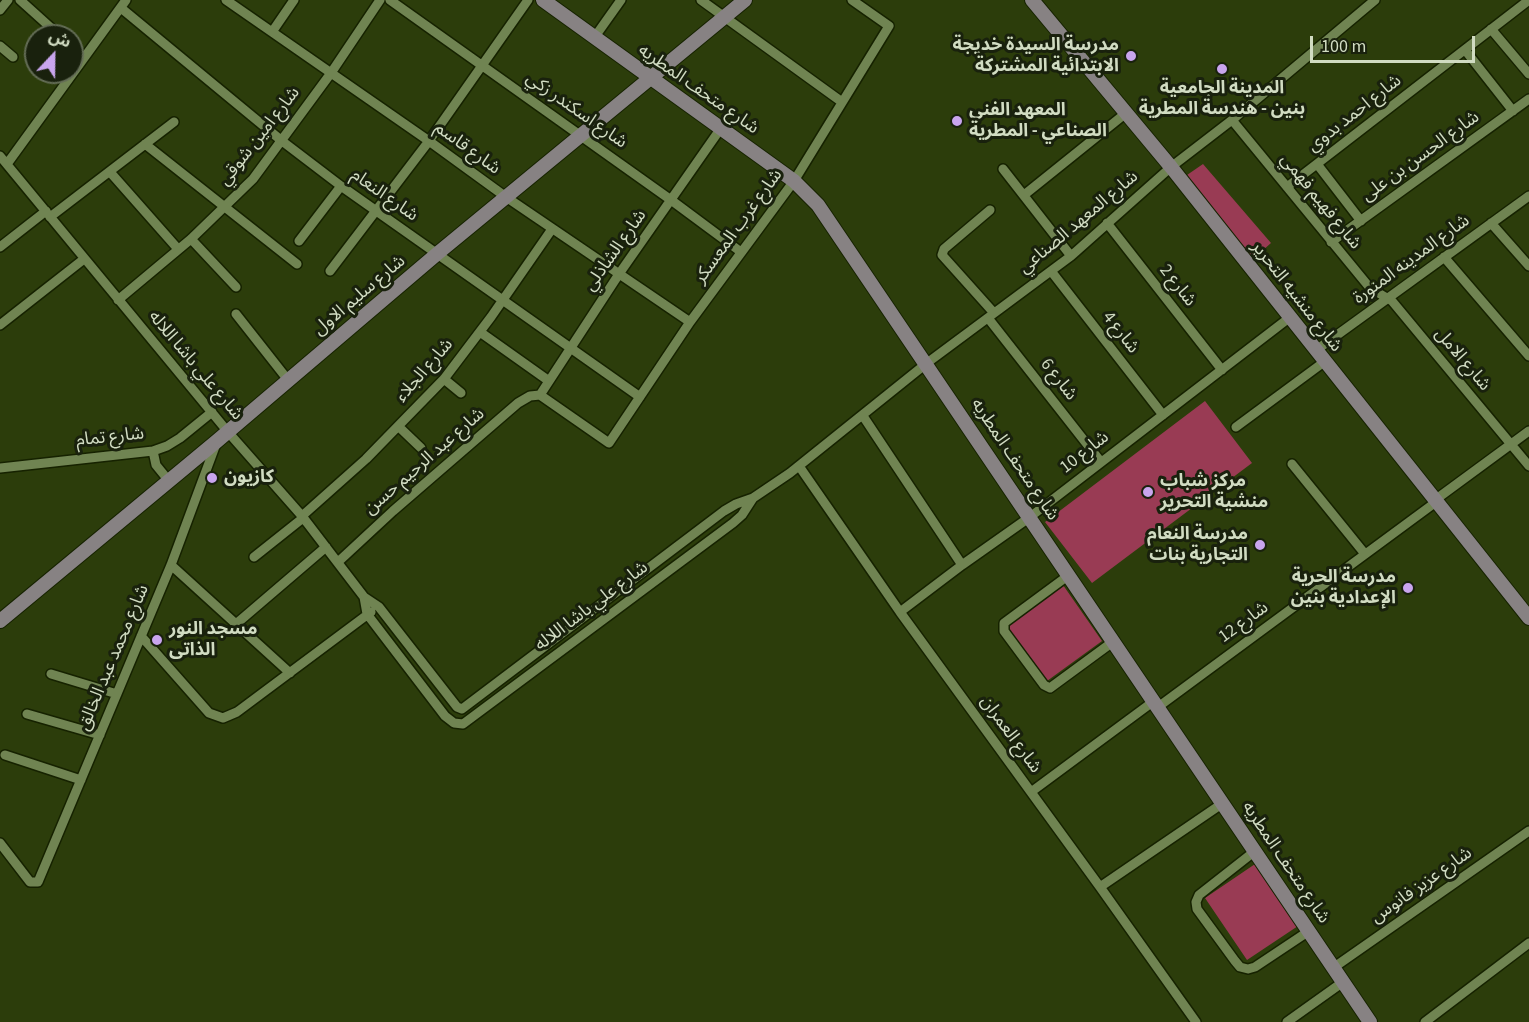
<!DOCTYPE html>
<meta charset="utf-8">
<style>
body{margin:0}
#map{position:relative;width:1529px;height:1022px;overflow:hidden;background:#2c3d0b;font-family:"Source Sans 3","Noto Sans Arabic",sans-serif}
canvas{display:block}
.north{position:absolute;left:24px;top:24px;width:60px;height:60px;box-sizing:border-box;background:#19210d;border:2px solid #636c55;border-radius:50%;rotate:22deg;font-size:16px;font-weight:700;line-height:24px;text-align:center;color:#d1dcc2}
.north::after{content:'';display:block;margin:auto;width:21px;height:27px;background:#c9a5ee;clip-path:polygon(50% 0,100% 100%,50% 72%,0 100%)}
.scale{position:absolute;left:1310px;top:36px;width:165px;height:27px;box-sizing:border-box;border:3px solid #d1dcc2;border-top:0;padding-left:8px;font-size:18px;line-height:21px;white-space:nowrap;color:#d1dcc2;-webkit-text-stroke:4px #19210d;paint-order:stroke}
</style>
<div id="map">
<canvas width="1529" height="1022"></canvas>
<div class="north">ش</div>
<div class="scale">100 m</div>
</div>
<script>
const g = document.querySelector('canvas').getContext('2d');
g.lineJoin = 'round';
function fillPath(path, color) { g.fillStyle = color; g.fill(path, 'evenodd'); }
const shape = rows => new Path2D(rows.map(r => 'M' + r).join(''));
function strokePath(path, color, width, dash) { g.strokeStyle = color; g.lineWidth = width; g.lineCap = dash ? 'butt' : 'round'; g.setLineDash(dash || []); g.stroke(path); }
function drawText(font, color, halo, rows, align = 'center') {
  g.font = font + ' "Source Sans 3","Noto Sans Arabic",sans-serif'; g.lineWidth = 6; g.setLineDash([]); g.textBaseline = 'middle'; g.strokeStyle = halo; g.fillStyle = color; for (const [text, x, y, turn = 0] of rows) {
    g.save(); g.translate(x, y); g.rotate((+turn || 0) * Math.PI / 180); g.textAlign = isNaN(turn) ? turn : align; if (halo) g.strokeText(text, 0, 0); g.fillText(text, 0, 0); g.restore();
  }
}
fillPath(shape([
 [1203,164,1271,243,1252,260,1189,181,1187,175],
 [1205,401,1252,463,1092,583,1045,522],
 [1063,585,1102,641,1047,681,1006,626],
 [1258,862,1301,924,1247,960,1205,898]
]), '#993b54');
const street = shape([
 [20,0,60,36],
 [226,0,429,141,506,197,690,322],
 [390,0,671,200,741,252],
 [701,0,842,102],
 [121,8,282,141,341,186,640,397],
 [0,10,8,0],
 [1491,29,1529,74],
 [272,32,294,0],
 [594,38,621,0],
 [0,46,13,57],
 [72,47,84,58],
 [1465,50,1513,111],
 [1232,120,1370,288,1392,301,1529,466],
 [145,144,297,264],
 [0,156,228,432,302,516,364,597,379,607,457,707,462,709,724,511,736,504,753,498,790,473,927,363,1071,256,1171,167,1232,120,1375,0],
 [7,164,126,0],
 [1317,164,1361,221],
 [1003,169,1071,256],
 [110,172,178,249],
 [1287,187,1529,0],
 [1024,195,1126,113],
 [990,210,944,249,942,255,994,313],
 [50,217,174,122],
 [1107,223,1222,370],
 [1491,223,1529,266],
 [191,239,236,287],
 [299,241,341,186],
 [1331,242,1529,99],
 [0,247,46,211],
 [1444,257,1529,356],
 [330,271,429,141,528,0],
 [1051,271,1163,415],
 [118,300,191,239,253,179,331,73,380,0],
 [236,314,288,380],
 [988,318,1101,462],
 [0,325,84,259],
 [480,332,549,381],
 [1315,351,1529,196],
 [444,379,461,393],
 [540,395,609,443,690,322,794,181,889,26,852,0],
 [540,395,619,274,721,128],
 [863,416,962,565],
 [398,426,421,448],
 [1236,427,1324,362],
 [153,451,156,465,169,481],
 [1292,464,1365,554],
 [799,466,900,612,1100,887,1196,1022],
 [0,468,153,451,167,446,180,438,212,412],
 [1435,500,1529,431],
 [302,516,366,459,444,379,491,317,552,229],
 [254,557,303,518],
 [338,562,393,511,518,403,530,396,540,395],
 [171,565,290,673],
 [1069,575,1004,623,1004,631,1044,685,1050,688,1114,641],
 [364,597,367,614,445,716,454,723,463,724,733,523,742,515,753,498],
 [900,612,962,565,1030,517,1289,318],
 [236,624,326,547],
 [141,636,209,713,223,718,237,712,371,612],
 [51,674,117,694],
 [1158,707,1436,502],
 [27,714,100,735],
 [5,755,81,780],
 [1031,792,1154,701],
 [0,843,30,882,38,882,171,565,216,444],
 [1255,851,1199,895,1196,902,1197,909,1235,961,1240,967,1248,969,1255,967,1309,931],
 [1100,887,1223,803],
 [1333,968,1529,831],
 [1287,1022,1343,982],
 [1425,1022,1529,943]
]);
const secondary = shape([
 [543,0,794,181,818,205,1370,1022],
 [1032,0,1171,167,1529,618],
 [0,621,217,441,438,253,745,0]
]);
strokePath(street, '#162200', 12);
strokePath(secondary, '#162200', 16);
strokePath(street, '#708452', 9);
strokePath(secondary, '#878283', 14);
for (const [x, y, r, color] of [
 [1131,56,6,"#c9a5ee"],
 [1222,69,6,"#c9a5ee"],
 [957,121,6,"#c9a5ee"],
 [212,478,6,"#c9a5ee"],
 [1148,492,6,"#c9a5ee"],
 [1260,545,6,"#c9a5ee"],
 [1408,588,6,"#c9a5ee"],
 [157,640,6,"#c9a5ee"]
]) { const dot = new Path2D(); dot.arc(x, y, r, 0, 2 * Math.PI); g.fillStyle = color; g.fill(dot); strokePath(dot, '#19210d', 2); }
drawText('bold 18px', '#d1dcc2', '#19210d', [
 ["مدرسة السيدة خديجة",1119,46,"right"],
 ["الابتدائية المشتركة",1119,67,"right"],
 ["المدينة الجامعية",1222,89,"center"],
 ["بنين - هندسة المطرية",1222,110,"center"],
 ["المعهد الفني",969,111],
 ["الصناعي - المطرية",969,132],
 ["كازيون",224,478],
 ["مركز شباب",1160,482],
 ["منشية التحرير",1160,503],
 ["مدرسة النعام",1248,535,"right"],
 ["التجارية بنات",1248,556,"right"],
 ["مدرسة الحرية",1396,578,"right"],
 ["الإعدادية بنين",1396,599,"right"],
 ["مسجد النور",169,630],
 ["الذاتى",169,651]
], 'left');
drawText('18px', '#d1dcc2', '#19210d', [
 ["شارع متحف المطريه",698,90,35],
 ["شارع اسكندر زكي",576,111,35],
 ["شارع احمد بدوي",1355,114,-38],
 ["شارع امين شوقي",260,137,-52],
 ["شارع قاسم",467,149,36],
 ["شارع الحسن بن على",1421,157,-36],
 ["شارع النعام",384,196,35],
 ["شارع فهيم فهمي",1320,202,51],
 ["شارع المعهد الصناعي",1079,223,-40],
 ["شارع غرب المعسكر",739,227,-54],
 ["شارع الشاذلي",616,251,-55],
 ["شارع المدينه المنورة",1412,260,-36],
 ["شارع 2",1177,286,52],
 ["شارع سليم الاول",360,296,-40],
 ["شارع منشيه التحرير",1296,297,52],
 ["شارع 4",1120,333,52],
 ["شارع الامل",1462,360,50],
 ["شارع علي باشا اللاله",195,366,50],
 ["شارع الجلاء",425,371,-49],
 ["شارع 6",1058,380,52],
 ["شارع تمام",110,438,-6],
 ["شارع 10",1085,453,-38],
 ["شارع متحف المطريه",1014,460,56],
 ["شارع عبد الرحيم حسن",425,462,-41],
 ["شارع علي باشا اللاله",592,607,-37],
 ["شارع 12",1244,623,-36],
 ["شارع محمد عبد الخالق",114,658,-67],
 ["شارع العمران",1010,735,54],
 ["شارع متحف المطريه",1285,863,56],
 ["شارع عزيز فانوس",1422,886,-35]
]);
</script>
